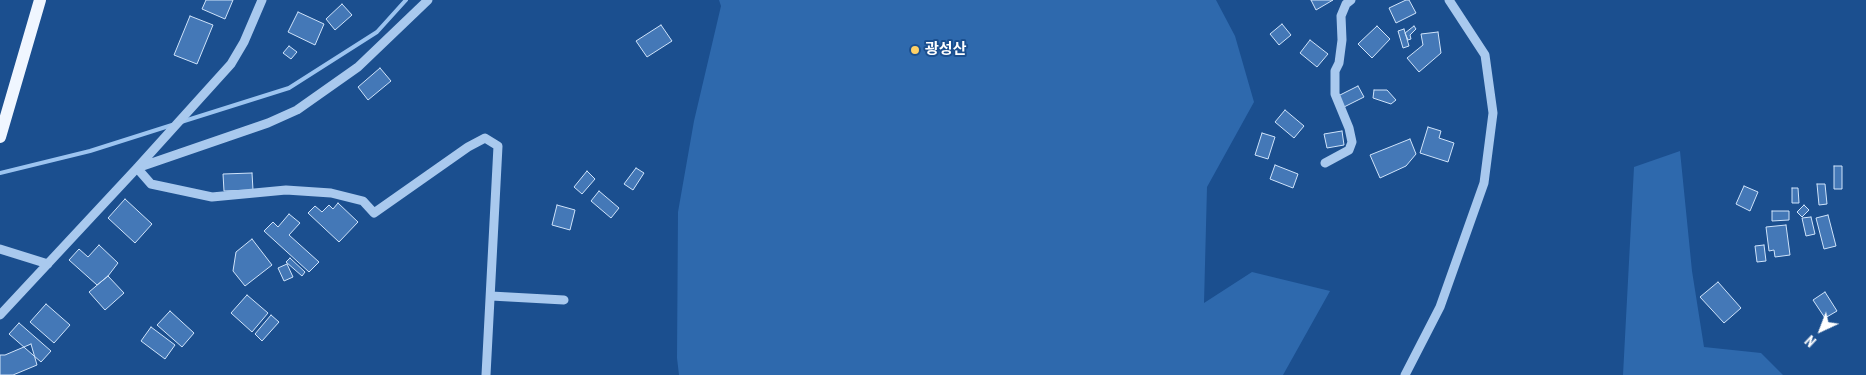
<!DOCTYPE html>
<meta charset="utf-8">
<style>
body{margin:0}
#map{position:relative;width:1866px;height:375px;overflow:hidden;background:#1b4f8f;font-family:"Roboto Condensed",sans-serif}
canvas{display:block}
.north{position:absolute;left:1796px;top:305px;width:50px;height:50px;-webkit-text-stroke:4px #1b4f8f;paint-order:stroke;rotate:223deg;font-size:14px;font-weight:700;line-height:20px;text-align:center;color:#fff}
.north::after{content:'';display:block;margin:auto;width:18px;height:22px;background:#fff;clip-path:polygon(50% 0,100% 100%,50% 72%,0 100%)}
</style>
<div id="map">
<canvas width="1866" height="375"></canvas>
<div class="north">N</div>
</div>
<script>
const g = document.querySelector('canvas').getContext('2d');
g.lineJoin = 'round';
function fillPath(path, color) { g.fillStyle = color; g.fill(path, 'evenodd'); }
const shape = rows => new Path2D(rows.map(r => 'M' + r).join(''));
function strokePath(path, color, width, dash) { g.strokeStyle = color; g.lineWidth = width; g.lineCap = dash ? 'butt' : 'round'; g.setLineDash(dash || []); g.stroke(path); }
function drawText(font, color, halo, rows, align = 'center') {
  g.font = font + ' "Roboto Condensed","Noto Sans KR",sans-serif'; g.lineWidth = 4; g.setLineDash([]); g.textBaseline = 'middle'; g.strokeStyle = halo; g.fillStyle = color; for (const [text, x, y, turn = 0] of rows) {
    g.save(); g.translate(x, y); g.rotate((+turn || 0) * Math.PI / 180); g.textAlign = isNaN(turn) ? turn : align; if (halo) g.strokeText(text, 0, 0); g.fillText(text, 0, 0); g.restore();
  }
}
fillPath(shape([
 [719,0,1216,0,1235,36,1254,102,1207,187,1204,303,1252,272,1330,291,1283,375,679,375,677,358,678,212,694,121,721,6],
 [1680,151,1692,271,1704,347,1761,353,1783,375,1623,375,1634,167]
]), '#2e69ad');
strokePath(shape([
 [181,122,289,88,377,32,406,0],
 [0,173,90,151,172,125]
]), '#9cc4f0', 4);
const building = shape([
 [206,0,233,0,225,19,202,9,206,0],
 [1311,0,1333,0,1316,10,1311,0],
 [1406,0,1409,0,1416,13,1396,23,1389,8,1406,0],
 [342,4,352,15,335,30,326,19,342,4],
 [298,12,324,24,315,45,288,32,298,12],
 [190,16,213,25,197,64,174,55,190,16],
 [1282,24,1291,35,1279,45,1270,34,1282,24],
 [661,25,672,41,647,57,636,41,661,25],
 [1377,26,1390,39,1372,58,1358,44,1377,26],
 [1414,26,1416,29,1410,35,1411,39,1408,40,1405,33,1414,26],
 [1404,29,1409,46,1403,48,1398,31,1404,29],
 [1438,32,1441,53,1419,72,1407,58,1423,45,1421,34,1438,32],
 [1310,40,1328,54,1317,67,1300,53,1310,40],
 [289,46,297,52,291,59,283,53,289,46],
 [380,68,391,81,368,100,358,87,380,68],
 [1358,86,1364,97,1344,107,1338,96,1358,86],
 [1374,90,1387,90,1396,100,1391,104,1373,98,1374,90],
 [1285,110,1304,126,1294,138,1275,122,1285,110],
 [1428,127,1441,131,1439,138,1454,143,1448,162,1420,153,1428,127],
 [1342,131,1344,145,1327,148,1324,134,1342,131],
 [1262,133,1275,137,1268,159,1255,155,1262,133],
 [1410,139,1416,154,1406,166,1380,178,1370,155,1410,139],
 [1275,165,1298,174,1293,188,1270,179,1275,165],
 [1834,166,1842,166,1842,189,1834,189,1834,166],
 [636,168,644,173,633,190,624,184,636,168],
 [587,171,595,179,582,194,574,187,587,171],
 [252,173,253,190,224,191,223,174,252,173],
 [1817,184,1825,184,1827,204,1819,205,1817,184],
 [1744,186,1758,192,1750,211,1736,204,1744,186],
 [1792,188,1798,188,1799,203,1792,203,1792,188],
 [599,191,619,208,611,218,591,201,599,191],
 [125,199,152,224,135,243,108,218,125,199],
 [338,203,358,222,339,242,308,213,315,206,322,212,329,205,333,209,338,203],
 [557,205,575,210,570,230,552,225,557,205],
 [1804,205,1809,210,1802,217,1797,212,1804,205],
 [1772,211,1789,211,1789,220,1772,221,1772,211],
 [289,214,300,223,289,235,319,262,309,272,264,231,273,222,278,227,289,214],
 [1828,215,1836,246,1824,249,1816,218,1828,215],
 [1811,217,1815,234,1806,236,1802,218,1811,217],
 [1786,225,1790,255,1775,257,1774,250,1769,251,1766,227,1786,225],
 [252,239,272,265,245,286,233,271,236,252,252,239],
 [99,245,118,263,108,276,97,285,69,260,79,249,88,257,99,245],
 [1764,245,1766,261,1757,262,1755,246,1764,245],
 [290,258,305,272,302,276,286,262,290,258],
 [287,264,293,277,284,281,278,268,287,264],
 [108,276,124,293,105,310,89,292,108,276],
 [1718,282,1741,308,1724,323,1700,297,1718,282],
 [1825,292,1837,311,1825,318,1813,300,1825,292],
 [247,295,268,313,252,332,231,313,247,295],
 [46,304,70,325,54,343,30,322,46,304],
 [170,311,194,333,182,347,157,325,170,311],
 [271,315,279,322,262,341,255,334,271,315],
 [19,323,51,351,41,362,9,334,19,323],
 [151,327,175,345,165,359,141,341,151,327],
 [31,344,37,365,13,375,0,375,0,355,5,355,31,344]
]);
fillPath(building, '#4478b7');
strokePath(building, '#cfe3fa', 1);
strokePath(shape([
 [428,0,358,67,297,110,268,123,137,168,151,184,212,197,286,190,331,193,363,201,374,213,468,147,485,138,498,146,486,375],
 [1325,163,1349,150,1352,142,1349,128,1335,94,1335,71,1339,63,1342,40,1341,16,1346,4,1351,0],
 [0,249,48,264],
 [491,296,564,300],
 [0,315,137,168,231,64,244,42,262,0],
 [1405,375,1440,307,1484,183,1493,113,1485,55,1449,0]
]), '#a9c9ee', 9);
strokePath(shape([
 [0,137,40,0]
]), '#f0f6ff', 12);
for (const [x, y, r, color] of [
 [915,50,5,"#ffd166"]
]) { const dot = new Path2D(); dot.arc(x, y, r, 0, 2 * Math.PI); g.fillStyle = color; g.fill(dot); strokePath(dot, '#1b4f8f', 2); }
drawText('bold 15px', '#fff', '#1b4f8f', [
 ["광성산",925,50]
], 'left');
</script>
